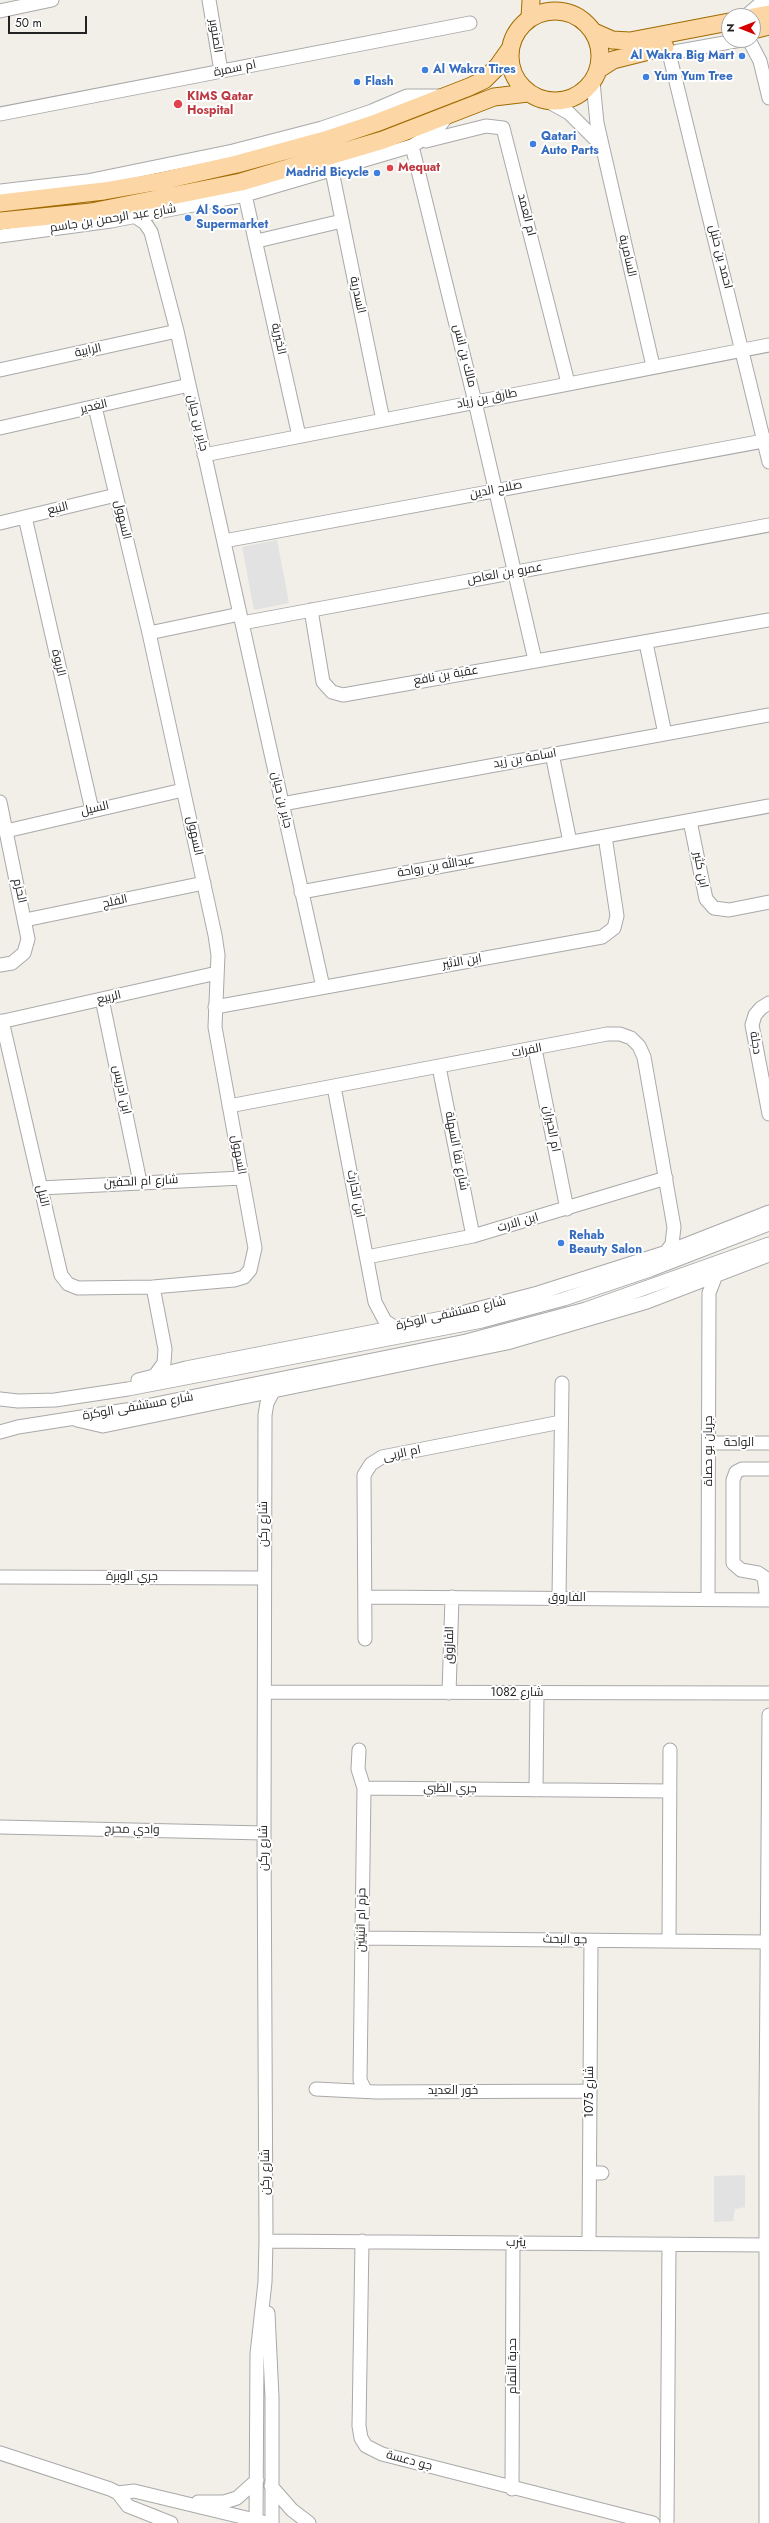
<!DOCTYPE html>
<meta charset="utf-8">
<style>
body{margin:0}
#map{position:relative;width:769px;height:2523px;overflow:hidden;background:#f2efe9;font-family:Jost,sans-serif}
canvas{display:block}
.north{position:absolute;left:721px;top:8px;width:40px;height:40px;box-sizing:border-box;background:#fff;border:1px solid #a7a7a7;border-radius:50%;rotate:270deg;font-size:11px;font-weight:700;line-height:16px;text-align:center;color:#222}
.north::after{content:'';display:block;margin:auto;width:14px;height:18px;background:#d40000;clip-path:polygon(50% 0,100% 100%,50% 72%,0 100%)}
.scale{position:absolute;left:8px;top:16px;width:79px;height:18px;box-sizing:border-box;border:2px solid #222;border-top:0;padding-left:5px;font-size:12px;line-height:14px;white-space:nowrap;color:#222;-webkit-text-stroke:3px #fff;paint-order:stroke}
</style>
<div id="map">
<canvas width="769" height="2523"></canvas>
<div class="north">N</div>
<div class="scale">50 m</div>
</div>
<script>
const g = document.querySelector('canvas').getContext('2d');
g.lineJoin = 'round';
function fillPath(path, color) { g.fillStyle = color; g.fill(path, 'evenodd'); }
const shape = rows => new Path2D(rows.map(r => 'M' + r).join(''));
function strokePath(path, color, width, dash) { g.strokeStyle = color; g.lineWidth = width; g.lineCap = dash ? 'butt' : 'round'; g.setLineDash(dash || []); g.stroke(path); }
function drawText(font, color, halo, rows, align = 'center') {
  g.font = font + ' Jost,Cairo,sans-serif'; g.lineWidth = 4; g.setLineDash([]); g.textBaseline = 'middle'; g.strokeStyle = halo; g.fillStyle = color; for (const [text, x, y, turn = 0] of rows) {
    g.save(); g.translate(x, y); g.rotate((+turn || 0) * Math.PI / 180); g.textAlign = isNaN(turn) ? turn : align; if (halo) g.strokeText(text, 0, 0); g.fillText(text, 0, 0); g.restore();
  }
}
fillPath(shape([
 [277,540,289,603,254,610,242,547],
 [745,2175,745,2207,735,2209,733,2221,714,2222,714,2176]
]), '#e2e2e2');
const minor = shape([
 [209,0,221,71],
 [0,11,52,0],
 [746,16,760,4,769,2],
 [749,40,760,61,769,98],
 [662,51,669,53,741,40],
 [669,53,769,462],
 [593,82,597,123,653,366],
 [549,102,569,113,600,144],
 [0,114,470,23],
 [426,141,486,126,503,128,568,383],
 [412,146,475,402,535,660],
 [332,171,383,420],
 [0,191,87,181,233,151,322,128,372,111,407,96,444,96],
 [245,195,299,436],
 [136,217,145,223,151,232,177,331,323,987],
 [0,236,111,221,245,195,412,146,435,132,447,116],
 [257,241,342,221],
 [0,370,177,331],
 [0,428,189,385],
 [204,455,769,345],
 [25,517,92,810],
 [0,523,116,495],
 [224,541,769,440],
 [311,610,323,682,332,692,343,695,769,620],
 [242,623,769,525],
 [149,633,240,614],
 [646,643,665,734],
 [552,754,570,842],
 [0,802,28,939,24,953,12,963,0,965],
 [282,804,769,715],
 [690,821,706,899,714,908,729,910,769,902],
 [6,831,183,790],
 [301,892,769,806],
 [25,920,204,883],
 [102,999,140,1182],
 [769,1003,761,1008,755,1015,752,1025,769,1114],
 [215,1007,602,937,614,928,617,916,605,836],
 [2,1021,61,1275,68,1284,78,1288,153,1287,234,1280,244,1277,250,1270,255,1248,215,1027,218,955,215,935,149,633,95,407],
 [0,1022,217,973],
 [535,1049,567,1209],
 [439,1067,473,1236],
 [334,1087,375,1302,385,1321,397,1329],
 [229,1106,607,1034,620,1034,631,1038,639,1046,644,1057,674,1227,672,1244,664,1255],
 [40,1188,242,1178],
 [367,1257,473,1236,666,1178],
 [153,1287,165,1349,164,1363,156,1374],
 [138,1380,186,1368,442,1318,538,1293,667,1252,769,1212],
 [0,1399,18,1401,55,1400,128,1389,482,1321,564,1299,650,1270,769,1224],
 [77,1420,103,1426,507,1343,647,1302,769,1255],
 [0,1432,18,1427,126,1410,466,1341,586,1309,769,1244],
 [709,1443,769,1443],
 [0,1577,264,1578],
 [365,1597,769,1600],
 [559,1598,562,1383],
 [708,1599,709,1293,716,1275],
 [767,1600,764,1577,758,1573,741,1570,733,1563,733,1480,736,1472,742,1469,769,1469],
 [365,1639,364,1475,371,1464,382,1457,561,1422],
 [265,1692,769,1693],
 [449,1693,452,1597],
 [359,1750,358,1769,364,1788,360,2080,365,2090],
 [364,1788,670,1791],
 [536,1790,537,1693],
 [0,1827,264,1833],
 [362,1938,767,1942],
 [669,1941,670,1750],
 [316,2089,376,2092,590,2091],
 [590,2173,602,2173],
 [266,2241,765,2245],
 [362,2241,359,2426,361,2438,366,2446,382,2454,653,2523],
 [589,2243,591,1941],
 [268,2313,272,2397,272,2523],
 [0,2453,110,2489,118,2493,128,2506,171,2523],
 [271,2486,292,2510,309,2523],
 [512,2489,513,2243],
 [118,2493,134,2491,263,2522],
 [198,2502,224,2502,237,2498,257,2480],
 [256,2523,257,2354,265,2282,266,2241,264,1833,265,1415,267,1403,273,1392,297,1377],
 [667,2523,669,2244],
 [766,2523,766,2108,769,1715]
]);
const major = shape([
 '510 56a45 45 0 1 1 90 0a45 45 0 1 1-90 0Z',
 [753,17,769,14],
 [530,18,531,0],
 [753,30,769,26],
 [594,32,612,40,630,41,729,22],
 [599,69,613,60,665,47],
 [0,203,104,191,161,181,237,164,325,140,376,123,469,87,484,80,498,66,510,49],
 [0,221,91,212,241,182,383,140,494,97,528,93]
]);
strokePath(minor, '#a9a9a9', 15);
strokePath(major, '#a06b00', 19);
strokePath(minor, '#fff', 13);
strokePath(major, '#fcd6a4', 17);
for (const [x, y, r, color] of [
 [742,56,4,"#3f7fe0"],
 [425,70,4,"#3f7fe0"],
 [646,77,4,"#3f7fe0"],
 [357,82,4,"#3f7fe0"],
 [178,104,5,"#e0444e"],
 [533,144,4,"#3f7fe0"],
 [390,168,4,"#e0444e"],
 [377,173,4,"#3f7fe0"],
 [188,218,4,"#3f7fe0"],
 [561,1243,4,"#3f7fe0"]
]) { const dot = new Path2D(); dot.arc(x, y, r, 0, 2 * Math.PI); g.fillStyle = color; g.fill(dot); strokePath(dot, '#fff', 1.5); }
drawText('12px', '#222', '#fff', [
 ["الصنوبر",215,36,81],
 ["ام سمرة",235,69,-11],
 ["ام العمد",526,215,76],
 ["شارع عبد الرحمن بن جاسم",113,219,-9],
 ["السامرية",627,256,77],
 ["احمد بن حنبل",720,257,76],
 ["السدرية",357,295,78],
 ["الخيرية",278,339,78],
 ["الرابية",88,351,-12],
 ["مالك بن انس",464,356,76],
 ["طارق بن زياد",487,399,-11],
 ["الغدير",94,407,-13],
 ["جابر بن حيان",197,423,77],
 ["صلاح الدين",496,490,-11],
 ["النبع",58,509,-14],
 ["السهول",122,520,77],
 ["عمرو بن العاص",505,574,-10],
 ["الربوة",58,663,77],
 ["عقبة بن نافع",446,676,-10],
 ["اسامة بن زيد",525,759,-10],
 ["جابر بن حيان",281,800,77],
 ["السيل",95,809,-13],
 ["السهول",194,836,78],
 ["عبدالله بن رواحة",436,867,-10],
 ["ابن كثير",700,870,79],
 ["الحزم",19,891,78],
 ["الفلج",115,902,-12],
 ["ابن الاثير",462,962,-10],
 ["الربيع",109,998,-13],
 ["دجلة",755,1043,81],
 ["الفرات",527,1051,-11],
 ["ابن ادريس",121,1090,78],
 ["ام الحيران",551,1129,79],
 ["شارع نقا السهلة",456,1151,79],
 ["السهول",238,1155,80],
 ["شارع ام الحفين",141,1182,-3],
 ["ابن الحارث",355,1194,79],
 ["النيل",42,1196,77],
 ["ابن الارت",518,1223,-16],
 ["شارع مستشفى الوكرة",451,1314,-13],
 ["شارع مستشفى الوكرة",138,1407,-10],
 ["الواحة",739,1443],
 ["جريان بو حصاة",709,1451,-90],
 ["ام الربى",402,1454,-12],
 ["شارع ركن",264,1524,-90],
 ["جري الوبرة",132,1577],
 ["الفاروق",567,1598],
 ["الفَارُوق",450,1645,-89],
 ["شارع 1082",517,1693],
 ["جري الظبي",450,1789,1],
 ["وادي محرج",132,1830,1],
 ["شارع ركن",264,1848,-90],
 ["حزم ام اثنيتين",362,1920,-89],
 ["جو البحث",565,1940,1],
 ["خور العديد",453,2091],
 ["شارع 1075",590,2092,-90],
 ["شارع ركن",266,2172,-90],
 ["يثرب",516,2243,1],
 ["حدبة الثمام",513,2366,-90],
 ["جو دعسة",409,2461,15]
]);
drawText('bold 12px', '#366cbe', '#fff', [
 ["Al Wakra Big Mart",734,56,"right"],
 ["Al Wakra Tires",433,70],
 ["Yum Yum Tree",654,77],
 ["Flash",365,82],
 ["Qatari",541,137],
 ["Auto Parts",541,151],
 ["Madrid Bicycle",369,173,"right"],
 ["Al Soor",196,211],
 ["Supermarket",196,225],
 ["Rehab",569,1236],
 ["Beauty Salon",569,1250]
], 'left');
drawText('bold 12px', '#be3a42', '#fff', [
 ["KIMS Qatar",187,97],
 ["Hospital",187,111],
 ["Mequat",398,168]
], 'left');
</script>
